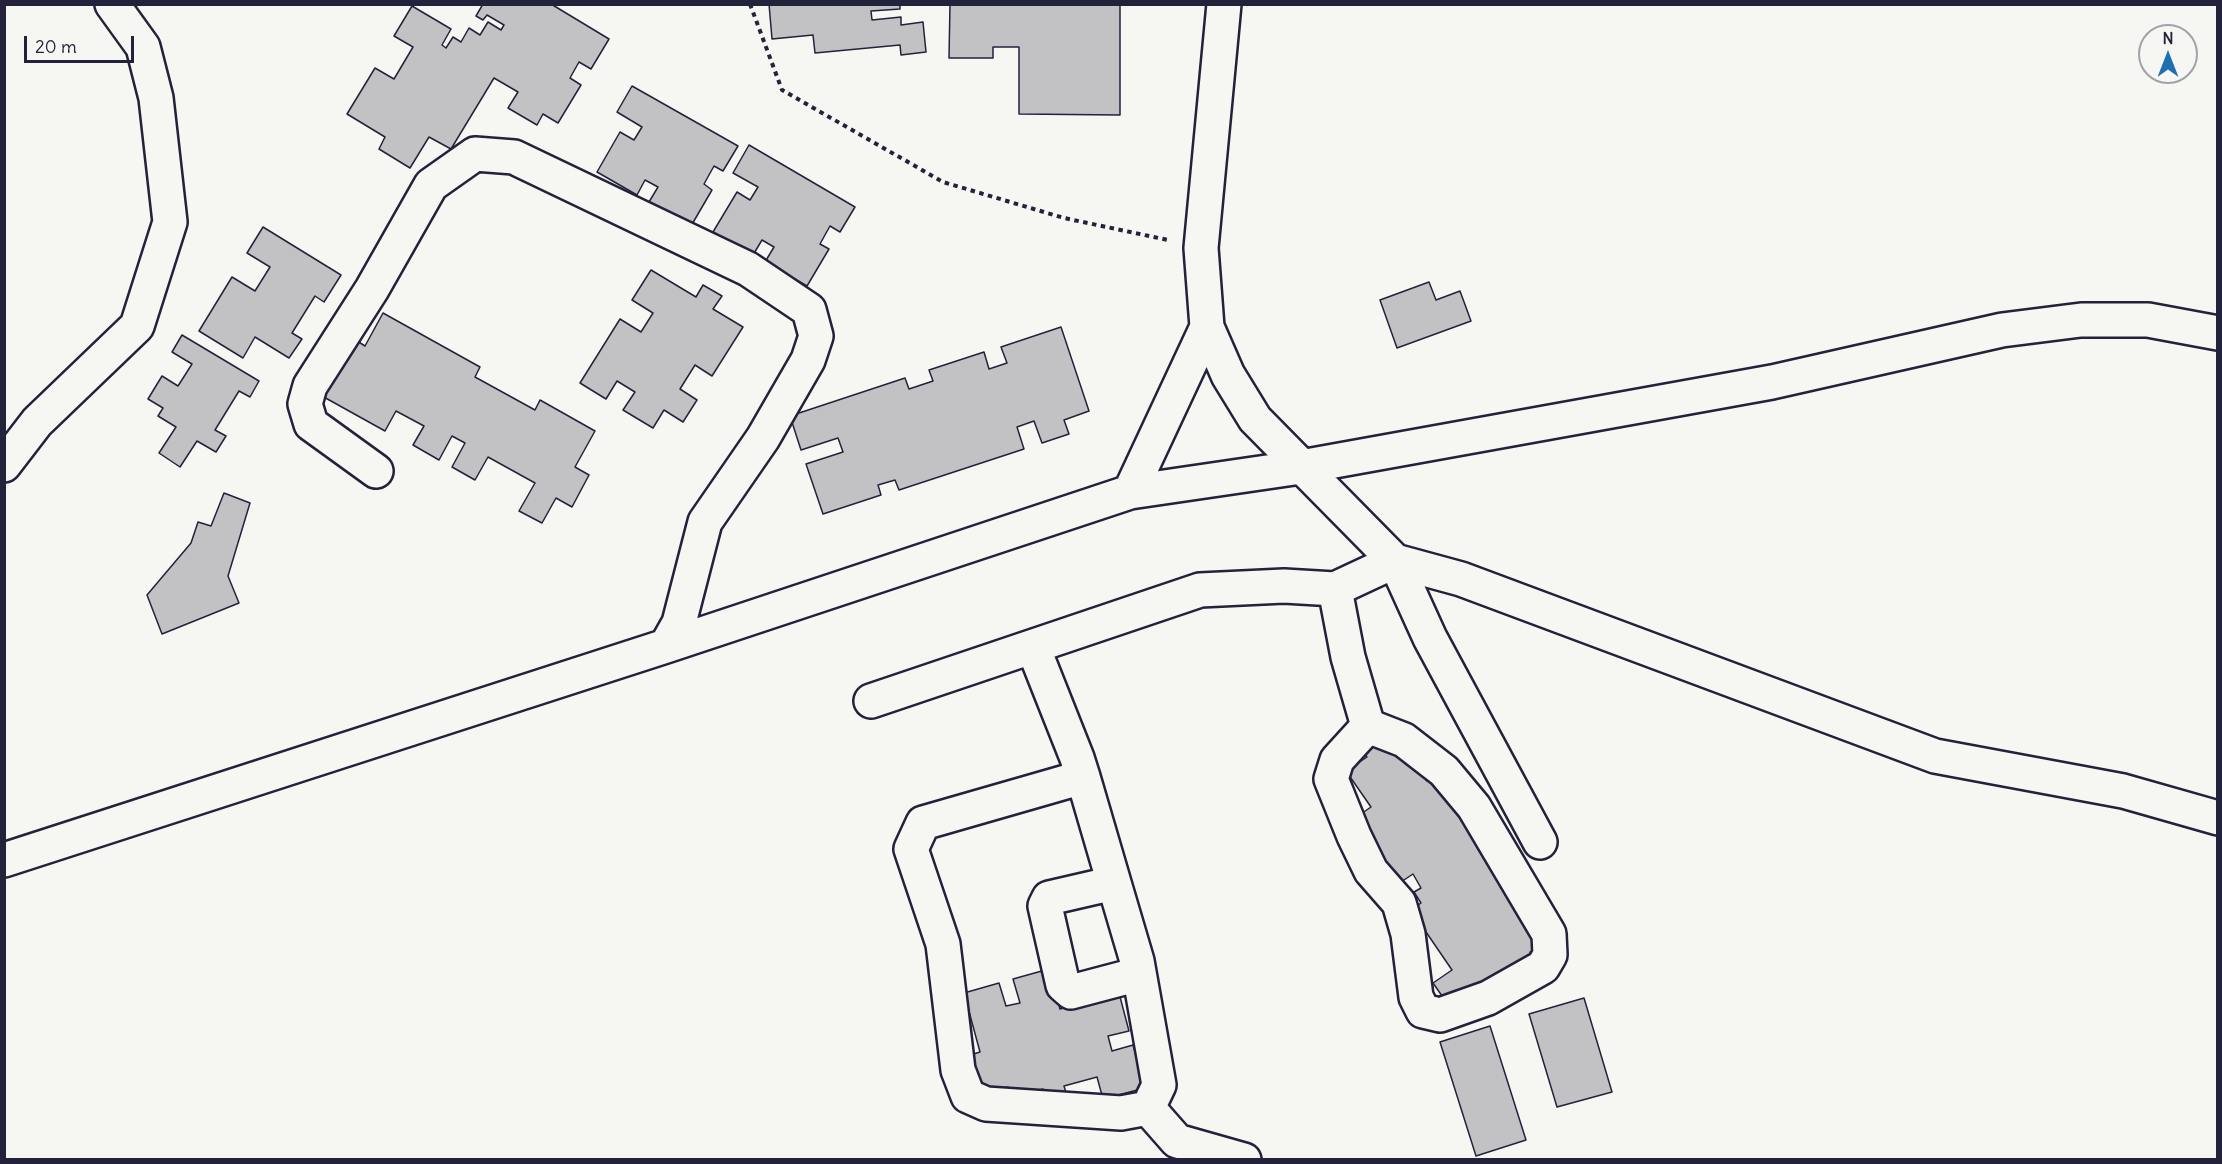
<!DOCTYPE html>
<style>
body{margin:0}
#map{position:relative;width:2222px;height:1164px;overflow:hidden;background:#f6f6f2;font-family:Delius,sans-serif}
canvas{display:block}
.frame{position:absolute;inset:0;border:6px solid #22223b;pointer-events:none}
.north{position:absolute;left:2138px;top:24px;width:60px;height:60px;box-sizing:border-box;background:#f6f6f2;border:2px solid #a1a1a9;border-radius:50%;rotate:0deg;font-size:16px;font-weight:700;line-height:24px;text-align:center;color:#22223b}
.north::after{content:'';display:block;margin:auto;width:21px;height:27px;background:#1f6fb2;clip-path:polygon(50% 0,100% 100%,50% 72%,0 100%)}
.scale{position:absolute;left:24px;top:36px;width:110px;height:27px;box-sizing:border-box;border:3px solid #22223b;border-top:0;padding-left:8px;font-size:18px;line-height:21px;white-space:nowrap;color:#22223b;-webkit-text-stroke:4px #f6f6f2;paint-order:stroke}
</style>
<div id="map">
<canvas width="2222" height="1164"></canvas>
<div class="frame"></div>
<div class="north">N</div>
<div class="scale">20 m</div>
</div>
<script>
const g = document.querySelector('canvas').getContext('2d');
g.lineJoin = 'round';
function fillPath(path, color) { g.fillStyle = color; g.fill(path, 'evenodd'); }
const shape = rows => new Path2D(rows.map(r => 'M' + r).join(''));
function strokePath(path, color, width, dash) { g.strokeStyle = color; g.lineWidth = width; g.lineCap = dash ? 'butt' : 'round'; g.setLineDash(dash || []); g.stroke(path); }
const building = shape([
 [483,4,551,4,609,39,591,69,579,62,570,78,581,85,558,123,543,114,537,125,508,108,518,92,494,78,451,149,429,137,410,168,379,149,385,137,347,114,375,68,394,79,413,47,394,36,412,6,451,29,442,45,446,48,453,37,461,42,469,28,480,35,488,22,501,30,504,25,487,15,483,20,476,16,483,4],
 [769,4,900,4,900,9,871,11,872,20,901,17,901,25,923,22,926,52,901,55,900,45,815,53,813,35,772,39,769,4],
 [950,4,1120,4,1120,115,1019,114,1019,47,993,47,993,58,949,58,950,4],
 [632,86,738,146,723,171,714,166,704,184,712,190,691,226,649,202,658,187,645,180,637,195,597,172,620,132,634,140,642,127,617,112,632,86],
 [749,145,855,207,840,232,830,226,820,244,829,249,807,286,765,262,774,247,762,240,753,255,713,232,737,192,750,200,758,187,733,173,749,145],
 [263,227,341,275,324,302,315,296,292,333,302,339,289,358,255,337,243,358,199,331,232,277,255,291,270,267,247,253,263,227],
 [651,270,696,297,703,285,722,296,713,309,743,327,712,376,695,365,680,389,697,400,683,422,664,410,653,428,623,410,635,392,617,381,606,399,580,383,620,319,641,332,653,313,632,300,651,270],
 [1429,282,1436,300,1460,291,1471,321,1397,348,1380,300,1429,282],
 [383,313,480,367,475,377,535,410,540,400,595,431,575,467,589,475,572,507,556,498,542,523,519,511,535,483,488,457,475,480,452,467,465,443,452,436,439,460,413,445,424,426,396,411,385,431,322,396,354,339,365,346,383,313],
 [1061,327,1089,411,1064,420,1069,434,1042,443,1034,421,1017,427,1024,449,899,490,895,480,878,485,881,495,823,514,806,464,843,452,838,438,801,450,790,416,905,378,909,389,933,381,929,370,984,352,989,369,1007,363,1001,347,1061,327],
 [182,335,259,381,250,397,239,391,215,430,226,436,216,452,197,441,180,467,159,453,176,427,158,416,163,408,148,399,162,376,178,386,192,364,172,352,182,335],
 [224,493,250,503,228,576,239,603,162,634,147,595,191,543,198,522,211,526,224,493],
 [1384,736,1406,751,1427,781,1435,776,1490,841,1478,849,1486,861,1491,858,1542,944,1530,952,1535,960,1517,972,1512,964,1449,1006,1433,983,1452,970,1411,910,1421,903,1414,892,1421,888,1413,874,1395,886,1355,818,1371,807,1346,771,1367,757,1362,751,1384,736],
 [1049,969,1060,1009,1119,993,1129,1031,1108,1036,1112,1051,1133,1045,1145,1088,1103,1099,1097,1077,1064,1086,1067,1096,1047,1101,1043,1089,1011,1098,1008,1087,978,1096,967,1056,980,1052,964,993,999,983,1006,1006,1020,1003,1013,979,1049,969],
 [1584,998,1612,1092,1557,1107,1529,1014,1584,998],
 [1490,1026,1526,1140,1476,1156,1440,1042,1490,1026]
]);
fillPath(building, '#c2c2c4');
strokePath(building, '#22223b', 1.5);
const street = shape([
 [1224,4,1201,248,1207,327,1228,375,1255,419,1395,561,1461,579,1935,756,2123,791,2218,818],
 [4,465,37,422,137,326,170,222,156,98,143,47,112,4],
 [376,471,311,424,305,404,310,386,372,289,431,185,475,154,514,157,748,269,809,310,816,336,808,360,763,438,705,522,679,623,666,646],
 [1130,492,1207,327],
 [1335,589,1348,657,1368,726,1337,760,1331,779,1354,836,1371,871,1399,903,1408,934,1416,997,1423,1011,1440,1015,1488,998,1543,967,1550,955,1549,934,1474,807,1444,771,1404,740,1368,726],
 [1033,647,1077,758,1083,777,1114,883,1137,961,1159,1085,1148,1108,1121,1113,986,1104,968,1096,958,1070,943,944,911,849,923,823,1083,777],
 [871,701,1200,590,1284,586,1335,589,1395,561,1430,638,1540,842],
 [4,860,666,646,1130,492,1301,467,1772,382,2002,330,2081,320,2148,320,2218,333],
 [1114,883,1049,898,1045,906,1063,985,1071,992,1139,974],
 [1148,1108,1177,1141,1244,1160]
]);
strokePath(street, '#22223b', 38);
strokePath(shape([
 [750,4,782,90,943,182,1064,218,1168,240]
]), '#22223b', 4, [4.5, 4.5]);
strokePath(street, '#f6f6f2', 33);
</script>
